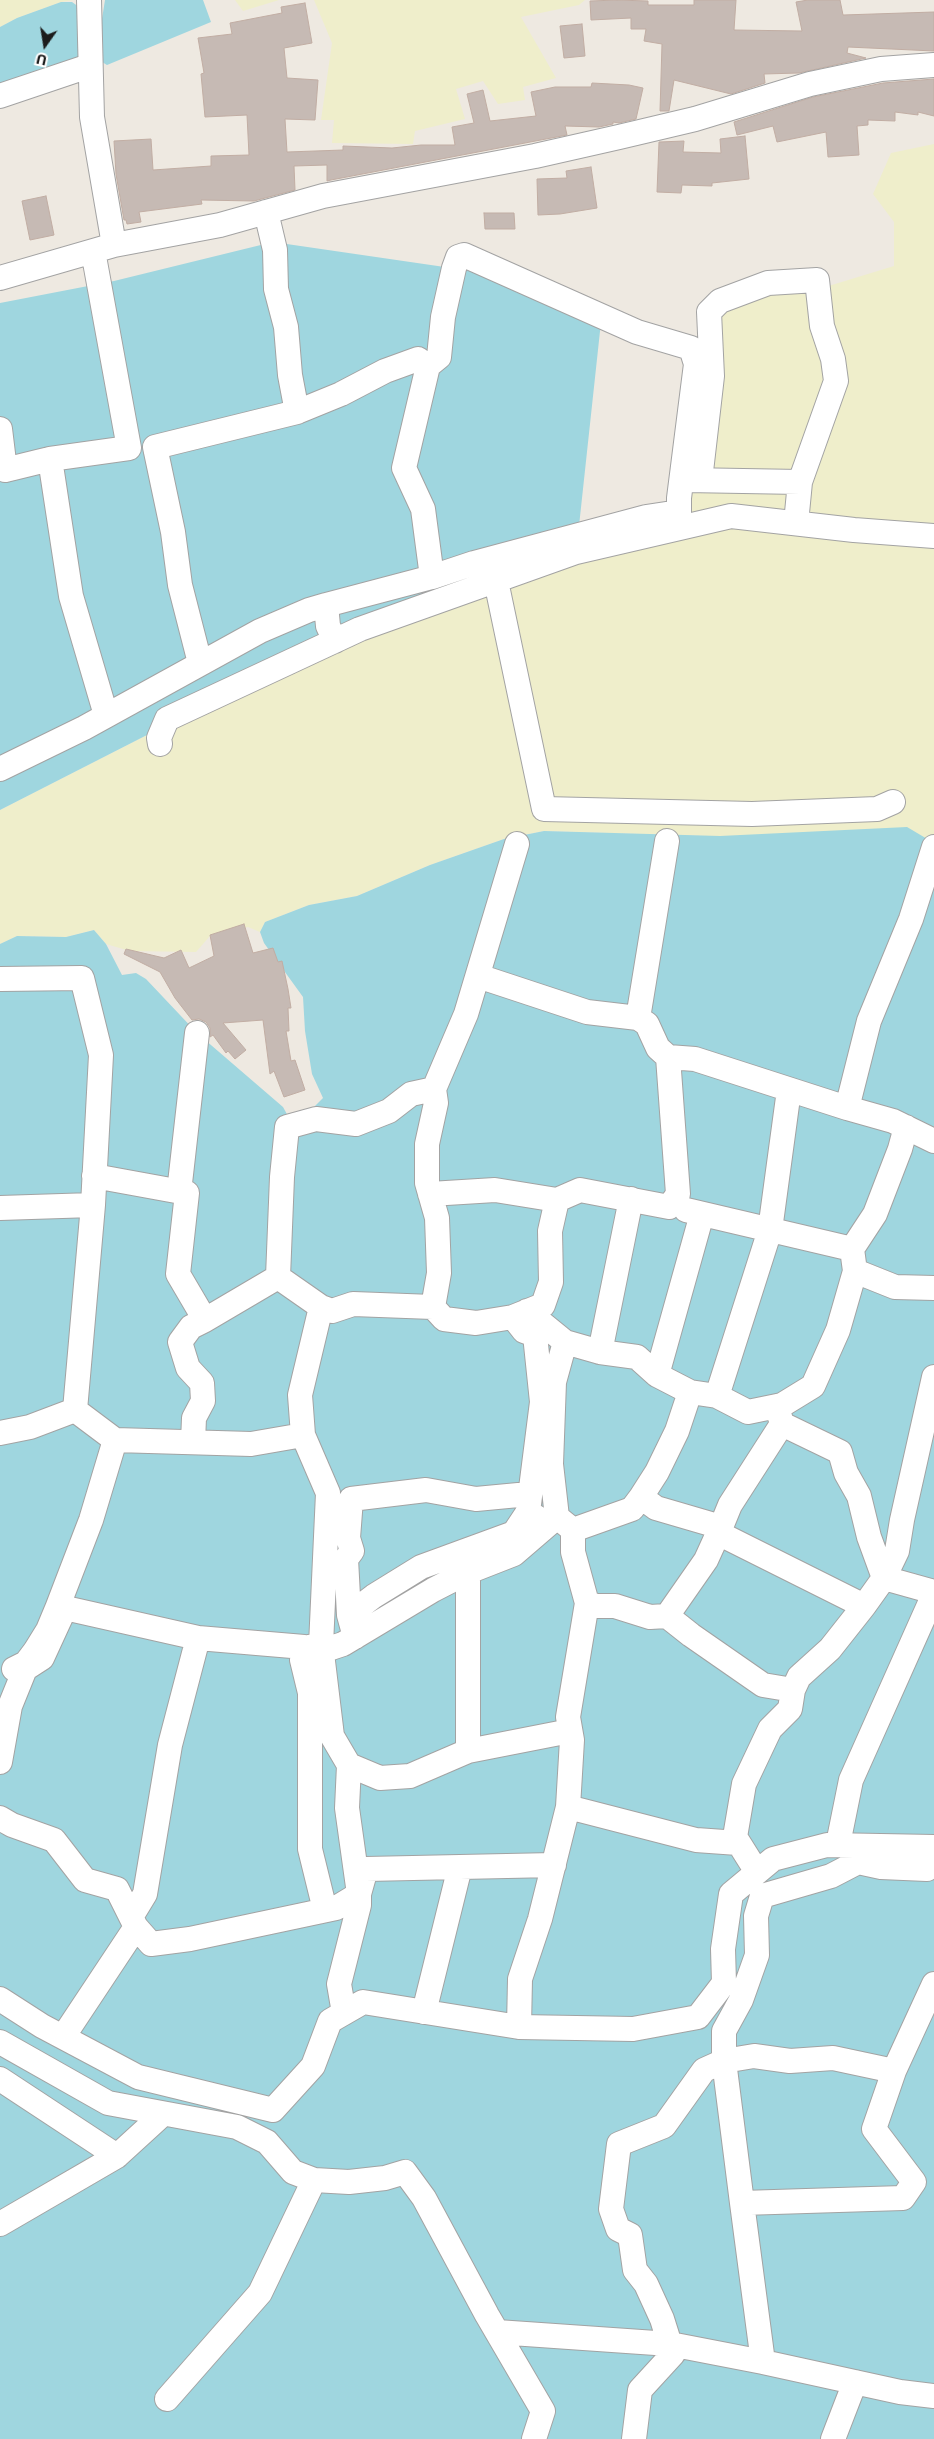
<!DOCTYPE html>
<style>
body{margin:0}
#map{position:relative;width:934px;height:2439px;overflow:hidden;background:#eee9e1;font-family:Commissioner,sans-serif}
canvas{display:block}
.north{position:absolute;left:20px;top:20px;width:50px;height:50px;-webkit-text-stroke:4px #fff;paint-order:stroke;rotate:193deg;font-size:14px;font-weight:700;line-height:20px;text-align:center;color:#1c1c1c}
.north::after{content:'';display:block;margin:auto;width:18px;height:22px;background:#1c1c1c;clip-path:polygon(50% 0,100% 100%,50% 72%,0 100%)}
</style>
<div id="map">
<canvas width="934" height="2439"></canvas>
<div class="north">U</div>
</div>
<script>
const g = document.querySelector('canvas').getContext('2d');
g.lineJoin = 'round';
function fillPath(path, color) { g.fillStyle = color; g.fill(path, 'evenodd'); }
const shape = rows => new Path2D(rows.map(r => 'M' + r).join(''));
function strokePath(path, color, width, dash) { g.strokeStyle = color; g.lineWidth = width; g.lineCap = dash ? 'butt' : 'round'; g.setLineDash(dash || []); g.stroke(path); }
fillPath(shape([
 [0,0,74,0,61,2,17,18,0,27],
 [235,0,279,0,243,11],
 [314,0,585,0,579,5,521,17,556,78,523,87,525,100,498,104,483,81,456,89,465,119,415,131,413,144,332,143,334,120,321,120,332,43],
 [934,144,934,529,684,516,705,389,698,317,755,290,822,288,894,266,894,222,873,194,891,153],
 [738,523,934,541,934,843,544,831,504,839,430,865,357,896,309,905,265,922,260,932,248,927,210,936,196,952,130,951,106,944,94,930,66,937,17,936,0,944,0,810,290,662,575,563]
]), '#efeecb');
fillPath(shape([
 [105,0,203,0,211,22,107,65,102,62,101,25],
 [61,2,72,2,79,7,81,56,73,68,0,93,0,27,17,18],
 [273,242,472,271,601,322,575,563,290,662,0,810,0,303,114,281],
 [907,827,934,843,934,2439,0,2439,0,944,17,936,66,937,94,930,106,944,122,975,136,973,146,979,197,1033,283,1107,294,1127,323,1098,312,1074,305,1031,303,997,264,943,260,932,265,922,309,905,357,896,430,865,504,839,544,831,720,836]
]), '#9fd6df');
const building = shape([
 [617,0,648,1,648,5,694,5,694,0,736,0,734,30,802,31,796,2,808,0,840,0,843,15,934,12,934,51,848,47,847,53,866,58,799,73,764,74,765,83,731,94,674,80,669,111,660,111,662,44,644,41,646,29,631,29,631,18,591,20,590,1,617,0],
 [305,3,312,43,284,48,287,78,318,80,315,120,285,119,287,152,343,150,343,146,392,148,421,145,455,145,452,127,474,123,467,94,483,90,490,121,536,116,531,92,555,87,591,87,592,83,629,85,643,88,636,119,619,123,613,122,613,124,599,127,565,126,567,135,331,180,327,181,327,165,294,166,295,190,254,201,201,200,202,204,139,212,141,222,127,224,126,220,124,220,116,174,114,141,151,139,153,170,211,166,211,156,249,155,247,115,205,117,201,74,204,73,198,38,232,34,230,23,282,13,281,7,305,3],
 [582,24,585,56,564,58,560,26,582,24],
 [934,79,934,116,918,112,918,115,895,112,895,121,868,120,868,125,857,126,859,155,828,157,826,132,777,142,773,126,737,135,734,122,813,97,883,83,934,79],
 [745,136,749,179,712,183,712,186,682,185,681,193,657,192,659,142,684,141,683,152,721,153,720,139,745,136],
 [591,167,597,208,560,214,538,215,537,179,567,178,566,171,591,167],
 [46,196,54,235,30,240,22,201,46,196],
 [484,213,514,213,515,229,485,229,484,213],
 [244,924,253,953,273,948,278,962,282,961,288,989,291,1008,288,1008,289,1031,286,1031,291,1061,295,1060,305,1090,284,1097,274,1071,270,1074,263,1020,223,1023,246,1050,235,1059,228,1051,226,1053,213,1035,210,1037,210,1028,206,1022,199,1019,192,1020,175,998,160,972,124,954,126,949,164,958,181,950,189,968,214,956,210,935,244,924]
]);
fillPath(building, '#c6bab4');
strokePath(building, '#c1ada3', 1);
const minor = shape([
 [89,0,92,117,114,245],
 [0,96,89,66],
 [266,212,275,250,276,289,286,327,290,375,297,412,341,394,385,371,418,359,428,366,404,468,423,509,432,577,326,605],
 [0,278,114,245,220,225,323,196,535,156,619,137,695,119,810,84,881,69,934,65],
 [428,366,439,357,443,317,454,268,458,257,464,255,637,332,691,348,696,364,679,498,679,528],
 [0,429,5,470,50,459,71,596,106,715],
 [50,459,129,448,93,251],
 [686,480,800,482,796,523],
 [700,480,712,376,709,312,720,301,768,283,817,280,822,326,833,359,836,381,800,482],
 [432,577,474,563,646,517,679,512],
 [496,581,544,809,752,814,877,809,893,802],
 [200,663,180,585,173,532,155,447,297,412],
 [160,744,159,738,167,719,360,629,576,552,731,516,854,530,934,536],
 [0,769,84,728,260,631,309,610,326,605,328,626,335,641],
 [0,979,82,978,101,1055,93,1205],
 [638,1018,667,841],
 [668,1057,695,1059,847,1108,869,1021,911,919,934,847],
 [434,1089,466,1014,517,844],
 [847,1108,893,1121,934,1141],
 [906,1127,900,1149,875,1214,852,1249,855,1271,895,1287,934,1288],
 [94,1176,187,1193,178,1274,205,1320,191,1327,180,1342,188,1368,202,1383,203,1401,194,1418,193,1442],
 [179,1192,197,1033],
 [430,1194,495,1190,557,1200,580,1190,669,1207,678,1194,668,1057,658,1048,647,1024,638,1018,587,1012,478,976],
 [0,1208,93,1205,75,1410],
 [686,1210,852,1249],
 [702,1214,657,1375,690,1392,717,1396,770,1230,789,1090],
 [278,1277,321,1307,300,1395,303,1435],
 [321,1307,332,1311,353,1304,433,1307,444,1319,476,1323,513,1317,543,1305,551,1282,550,1231,557,1200],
 [527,1311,565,1342,600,1352,631,1199],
 [513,1317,524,1331,535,1335,542,1402,528,1512,547,1524],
 [205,1320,278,1277,282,1177,287,1127,316,1119,356,1124,389,1111,411,1094,434,1089,436,1103,427,1144,427,1183,437,1218,439,1273,433,1307],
 [565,1342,554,1382,551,1464,557,1517,573,1530,632,1509,641,1497],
 [600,1352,637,1357,657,1375],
 [690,1392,677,1431,657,1472,641,1497,656,1508,721,1527,730,1505,782,1424],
 [717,1396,748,1412,782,1405,813,1386,838,1330,855,1271],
 [778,1410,782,1424,840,1452,846,1473,859,1496,869,1537,884,1578],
 [0,1433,30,1427,75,1410,115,1440,91,1520,58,1606],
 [115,1440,251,1444,303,1435,328,1493,321,1645,331,1648,343,1644,433,1590,468,1572],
 [557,1517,514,1554,468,1572,468,1751,570,1731],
 [573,1530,573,1552,587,1603,596,1606,615,1606,650,1617,667,1616,706,1560,721,1527],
 [718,1533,864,1606,884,1578,897,1551,902,1520,934,1377],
 [884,1578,934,1592],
 [587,1603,568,1717,572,1740,568,1807,696,1840,738,1843],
 [65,1608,198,1638,170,1745,145,1894,131,1917],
 [349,1615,374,1596,421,1567,514,1533,528,1512],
 [667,1616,691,1635,763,1685,793,1690,799,1677,830,1649,864,1606],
 [355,1637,349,1615,346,1559,352,1551,348,1538,351,1499,426,1490,476,1499,529,1494],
 [198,1638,304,1647,302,1660,310,1693,310,1849,325,1910],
 [308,1647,321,1645,332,1736,349,1765,347,1808,359,1894],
 [0,1762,10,1706,25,1669,42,1658,65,1608,58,1606,48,1630,35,1651,26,1663,14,1669],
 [349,1765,380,1778,410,1776,468,1751],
 [0,1818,12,1825,54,1840,85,1880,117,1889,136,1927,63,2037],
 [838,1844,851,1780,934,1594],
 [757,1872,735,1837,744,1784,770,1729,790,1709,793,1690],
 [359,1894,366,1869,460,1867],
 [136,1927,151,1944,190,1939,336,1908,359,1894,359,1905,339,1984,344,2013],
 [0,1999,42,2026,138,2077,273,2110,313,2066,330,2021,363,2002,519,2027,633,2029,698,2017,724,1983,723,1949,731,1894,773,1859,827,1845,934,1847],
 [424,2012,460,1867,554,1865],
 [519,2027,520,1979,540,1919,568,1807],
 [0,2042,108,2103,237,2127,267,2142,293,2172,314,2180,349,2182,385,2178,405,2172,424,2198,487,2315,543,2411,534,2439],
 [894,2071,934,1984],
 [0,2079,117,2156],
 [742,2203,903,2198,914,2182,874,2129,894,2071,833,2058,790,2061,754,2056,724,2061,742,2203,763,2362,900,2392,934,2396],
 [0,2224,117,2156,163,2114],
 [497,2332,670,2344,763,2362],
 [167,2399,260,2293,314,2180],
 [634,2439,640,2390,673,2354,662,2319,646,2284,635,2270,630,2235,618,2229,611,2209,619,2144,664,2126,704,2070,724,2061,724,2031,741,2000,757,1955,756,1916,762,1896,831,1876,858,1862,881,1867,927,1869,934,1865],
 [833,2439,855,2382]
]);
strokePath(minor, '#a3a3a3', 26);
strokePath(minor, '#fff', 24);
</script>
